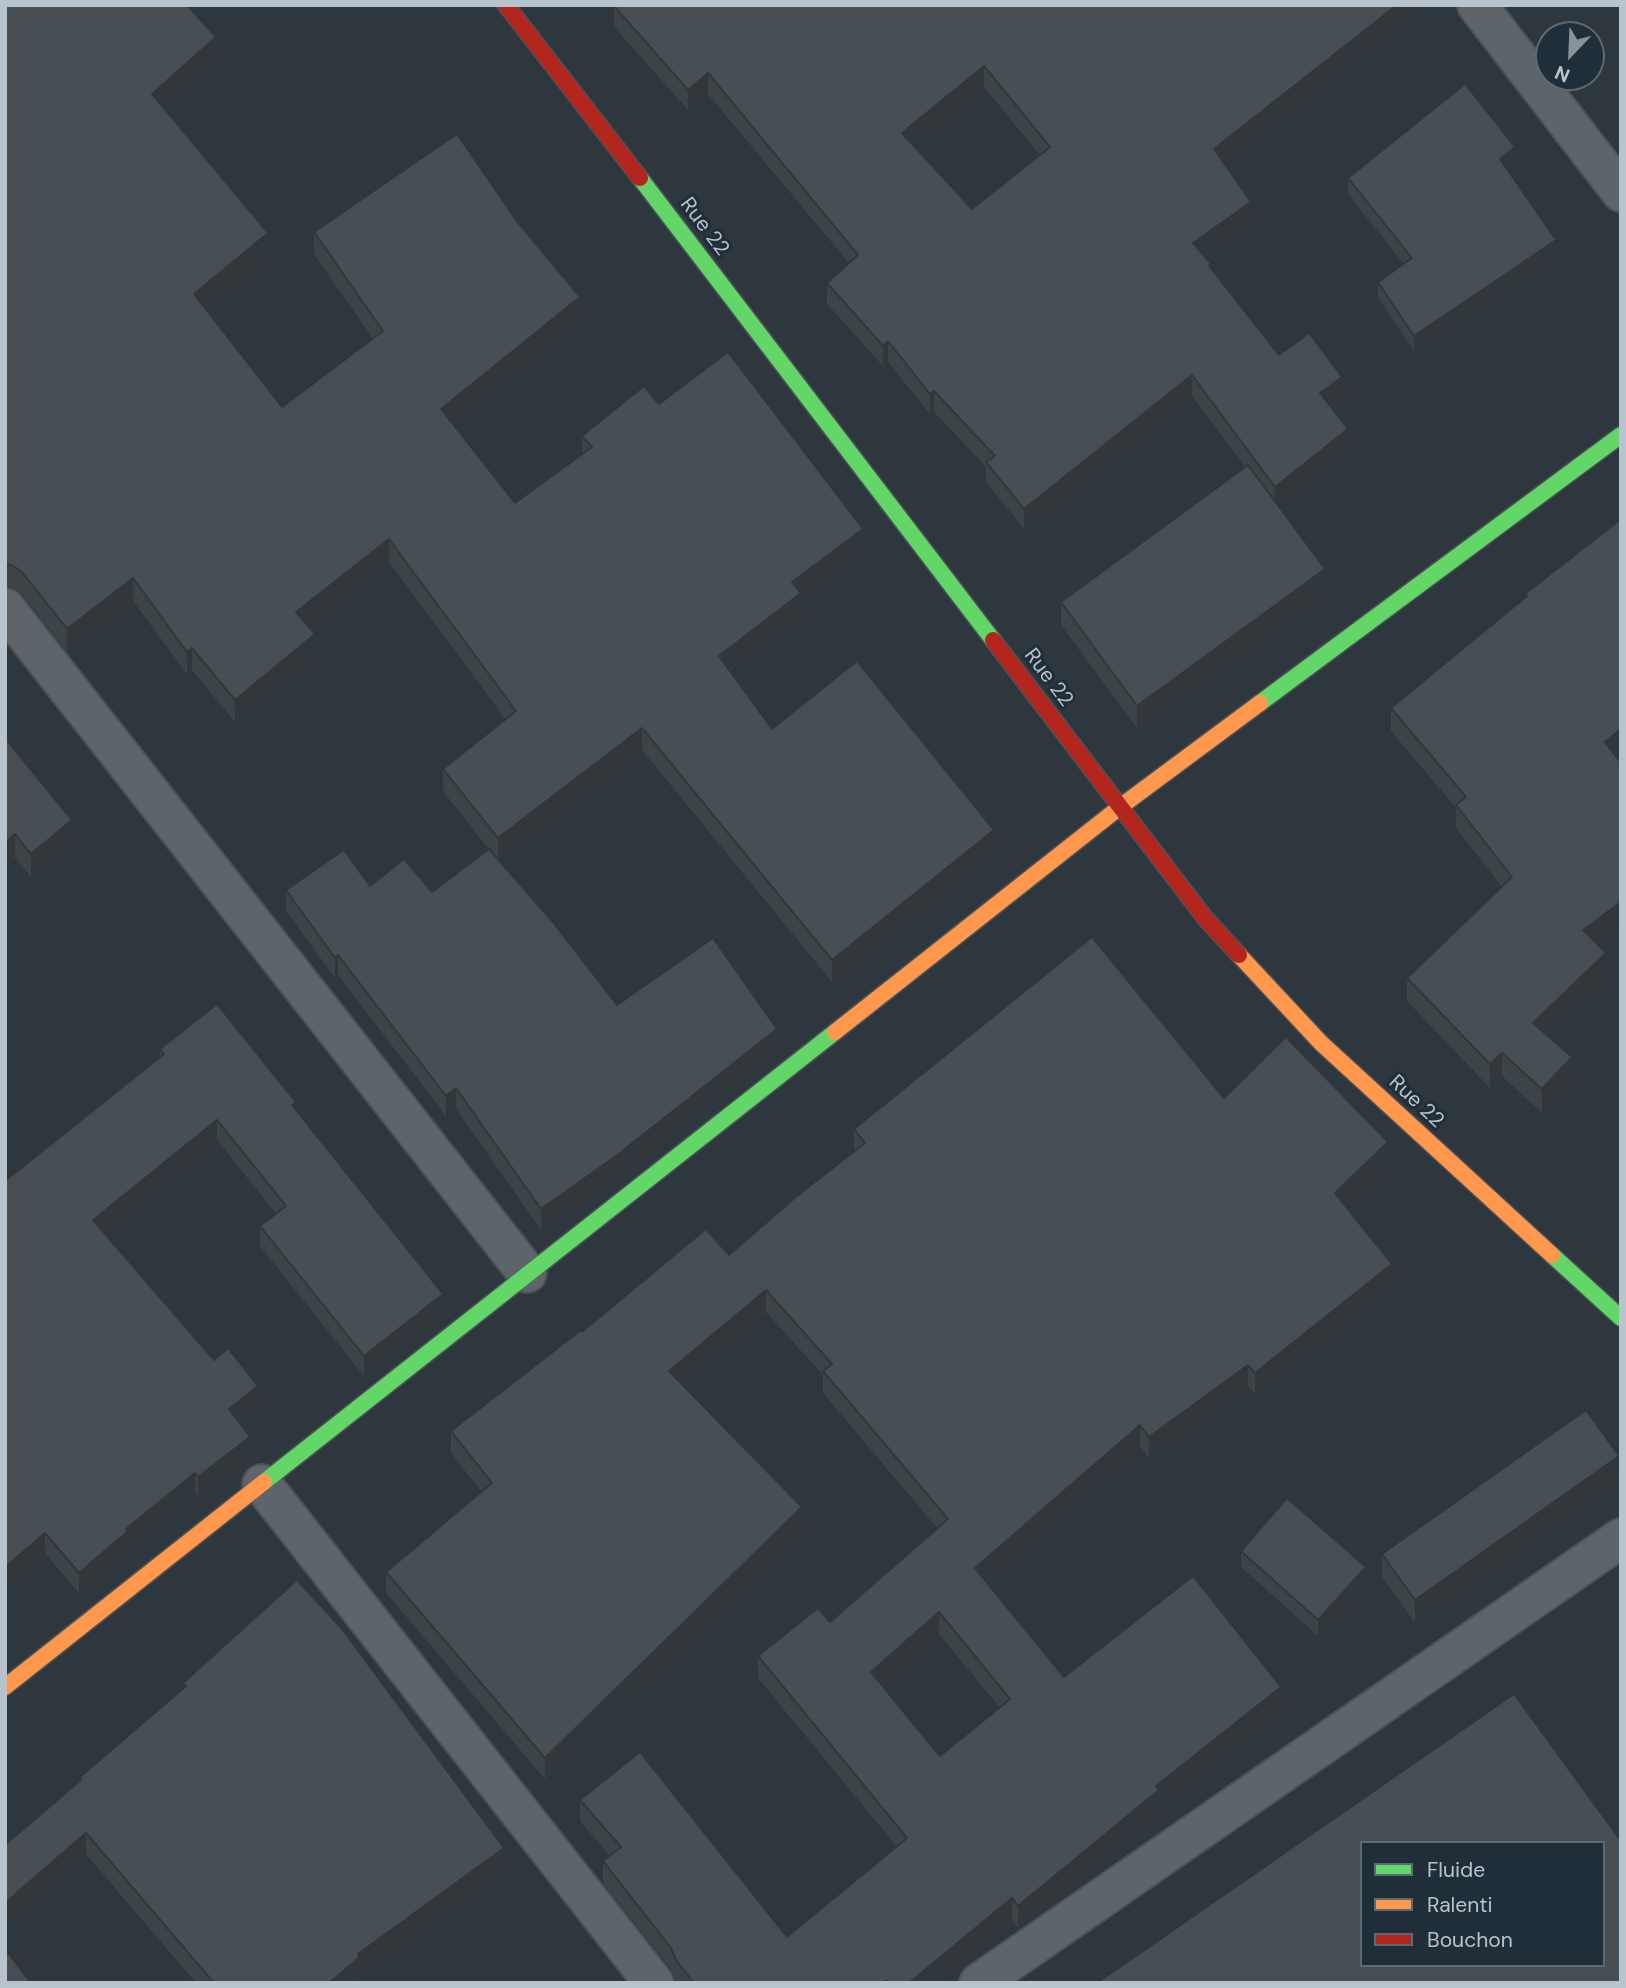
<!DOCTYPE html>
<style>
body{margin:0}
#map{position:relative;width:1626px;height:1988px;overflow:hidden;background:#2d373d;font-family:"DM Sans",sans-serif}
canvas{display:block}
.frame{position:absolute;inset:0;border:7px solid #b8c4cd;pointer-events:none}
.legend{position:absolute;left:1360px;top:1841px;width:245px;height:126px;box-sizing:border-box;background:#1f2e39;border:2px solid #5c6a74;margin:0;padding:9px 12px;list-style:none;font-size:21px;color:#b8c4cd}
.legend li{display:flex;align-items:center;gap:14px;height:35px}
.legend b{width:35px;border:2px solid #5c6a74}
.north{position:absolute;left:1535px;top:21px;width:70px;height:70px;box-sizing:border-box;background:#1f2e39;border:2px solid #5c6a74;border-radius:50%;rotate:203deg;font-size:19px;font-weight:700;line-height:28px;text-align:center;color:#b8c4cd}
.north::after{content:'';display:block;margin:auto;width:24px;height:32px;background:#87939b;clip-path:polygon(50% 0,100% 100%,50% 72%,0 100%)}
</style>
<div id="map">
<canvas width="1626" height="1988"></canvas>
<div class="frame"></div>
<ul class="legend">
<li><b style="height:9px;background:#63d668"></b>Fluide</li>
<li><b style="height:9px;background:#ff974d"></b>Ralenti</li>
<li><b style="height:9px;background:#b3261e"></b>Bouchon</li>
</ul>
<div class="north">N</div>
</div>
<script>
const g = document.querySelector('canvas').getContext('2d');
g.lineJoin = 'round';
const shape = rows => new Path2D(rows.map(r => 'M' + r).join(''));
function strokePath(path, color, width, dash) { g.strokeStyle = color; g.lineWidth = width; g.lineCap = dash ? 'butt' : 'round'; g.setLineDash(dash || []); g.stroke(path); }
function fillPath(path, color) { g.fillStyle = color; g.fill(path, 'evenodd'); }
function drawText(font, color, halo, rows, align = 'center') {
  g.font = font + ' "DM Sans",sans-serif'; g.lineWidth = 6; g.setLineDash([]); g.textBaseline = 'middle'; g.strokeStyle = halo; g.fillStyle = color; for (const [text, x, y, turn = 0] of rows) {
    g.save(); g.translate(x, y); g.rotate((+turn || 0) * Math.PI / 180); g.textAlign = isNaN(turn) ? turn : align; if (halo) g.strokeText(text, 0, 0); g.fillText(text, 0, 0); g.restore();
  }
}
const street = shape([
 [1477,5,1621,192],
 [5,608,527,1273],
 [262,1484,654,1983],
 [979,1983,1621,1538]
]);
const fast = shape([
 [640,178,993,640],
 [1260,703,1621,435],
 [1552,1255,1621,1318],
 [264,1482,835,1032]
]);
const slow = shape([
 [1239,955,1321,1043,1552,1255],
 [835,1032,1120,807,1260,703],
 [5,1687,264,1482]
]);
const jam = shape([
 [506,5,640,178],
 [993,640,1205,918,1239,955]
]);
strokePath(street, '#4b5257', 42);
strokePath(fast, '#4b5257', 19);
strokePath(slow, '#4b5257', 19);
strokePath(jam, '#4b5257', 19);
strokePath(street, '#5e656a', 38);
strokePath(fast, '#63d668', 16);
strokePath(slow, '#ff974d', 16);
strokePath(jam, '#b3261e', 16);
fillPath(shape([
 [5,5,216,59,163,107,268,256,205,308,282,407,373,339,314,254,314,232,580,320,452,423,515,503,582,454,582,436,659,404,863,552,801,598,801,615,730,670,772,729,994,852,832,982,642,750,498,860,617,1005,777,1050,616,1177,541,1230,456,1109,446,1116,338,975,335,978,286,911,286,890,370,886,432,892,490,851,443,791,443,769,506,720,389,562,308,625,315,656,235,722,192,670,187,674,133,601,67,652,22,594,12,588,5,587],
 [1421,5,1223,162,1251,222,1204,256,1211,269,1279,355,1342,397,1330,406,1348,449,1278,505,1325,592,1137,728,1061,625,1061,602,1245,467,1192,396,1024,529,986,482,986,467,934,412,930,414,888,362,883,366,827,304,827,283,849,263,708,94,688,110,614,27,614,6],
 [984,87,1040,155,972,209,913,145],
 [1515,163,1507,169,1556,256,1414,351,1378,297,1378,282,1404,264,1348,194,1348,178],
 [1525,594,1616,756,1596,943,1606,977,1546,1034,1572,1081,1542,1113,1502,1076,1490,1088,1407,1001,1407,978,1502,887,1456,828,1456,808,1391,731,1391,708,1525,598],
 [5,738,72,843,31,877,15,858,5,866],
 [160,1049,296,1110,443,1314,364,1376,260,1246,260,1226,276,1214,217,1140,103,1232,214,1360,258,1406,238,1421,250,1457,198,1496,195,1492,128,1548,128,1551,79,1593,45,1553,5,1181,160,1056],
 [1224,1098,1388,1163,1345,1205,1392,1285,1255,1394,1248,1386,1149,1458,1140,1447,986,1581,1064,1677,1281,1709,1159,1806,1159,1811,1018,1928,1012,1920,935,1983,677,1983,671,1969,603,1883,603,1861,610,1856,580,1821,580,1800,787,1937,897,1847,758,1678,758,1656,830,1622,937,1528,823,1393,823,1375,766,1312,680,1383,802,1528,545,1779,386,1593,386,1572,482,1492,451,1453,451,1431,582,1332,729,1255,854,1151,854,1129],
 [939,1634,1000,1708,940,1756,882,1685],
 [1619,1479,1415,1623,1382,1577,1382,1554],
 [1241,1551,1366,1583,1318,1636,1241,1567],
 [183,1683,504,1870,360,1974,360,1979,355,1983,196,1983,86,1854,5,1924,5,1845,79,1781,79,1778,183,1689]
]), '#3d4448');
fillPath(shape([
 [1397,5,1421,5,1421,6,1214,169,1214,149],
 [216,37,216,59,152,117,152,94],
 [984,66,984,87,902,153,902,133],
 [708,73,708,94,688,110,688,90],
 [1515,147,1515,163,1500,175,1500,159],
 [1251,202,1251,222,1193,263,1193,243],
 [268,233,268,256,194,317,194,294],
 [1556,240,1556,256,1414,351,1414,336],
 [580,297,580,320,441,432,441,409],
 [888,341,888,362,883,366,883,346],
 [1192,375,1192,396,1024,529,1024,509],
 [1342,377,1342,397,1320,414,1320,393],
 [934,391,934,412,930,414,930,394],
 [1348,429,1348,449,1275,507,1275,487],
 [863,529,863,552,801,598,801,615,719,678,719,656,792,582],
 [389,539,389,562,296,634,296,612],
 [1325,569,1325,592,1137,728,1137,706],
 [133,578,133,601,67,652,67,629],
 [315,634,315,656,235,722,235,700],
 [192,648,192,670,187,674,187,652],
 [642,728,642,750,498,860,498,838],
 [1621,729,1621,753,1605,765,1605,742],
 [72,820,72,843,31,877,31,854],
 [994,830,994,852,832,982,832,960],
 [15,834,15,858,5,866,5,843],
 [1621,902,1621,925,1583,953,1583,930],
 [1606,953,1606,977,1533,1046,1533,1023],
 [338,955,338,975,335,978,335,958],
 [777,1029,777,1050,616,1177,541,1230,541,1209],
 [1502,1053,1502,1076,1490,1088,1490,1064],
 [1572,1057,1572,1081,1542,1113,1542,1089],
 [456,1088,456,1109,446,1116,446,1096],
 [217,1120,217,1140,93,1240,93,1220],
 [1388,1142,1388,1163,1335,1215,1335,1193],
 [1392,1264,1392,1285,1255,1394,1255,1373],
 [766,1290,766,1312,669,1393,669,1371],
 [443,1294,443,1314,364,1376,364,1356],
 [1248,1365,1248,1386,1149,1458,1149,1437],
 [258,1386,258,1406,229,1429,229,1409],
 [1140,1425,1140,1447,975,1590,975,1568],
 [250,1437,250,1457,198,1496,198,1477],
 [1619,1456,1619,1479,1415,1623,1415,1600],
 [195,1473,195,1492,128,1548,128,1551,79,1593,79,1573,126,1529],
 [802,1507,802,1528,545,1779,545,1758],
 [45,1533,45,1553,5,1587,5,1567],
 [1366,1567,1366,1583,1318,1636,1318,1620],
 [939,1612,939,1634,871,1694,871,1672],
 [1281,1687,1281,1709,1159,1806,1159,1811,1018,1928,1018,1906,1156,1786],
 [86,1833,86,1854,5,1924,5,1903],
 [504,1848,504,1870,360,1974,360,1979,355,1983,329,1983,358,1954],
 [1012,1898,1012,1920,935,1983,909,1983]
]), '#32373b');
const building = shape([
 [5,5,187,5,216,37,152,94,268,233,194,294,282,407,383,331,314,232,457,134,516,220,580,297,441,409,515,503,592,447,582,436,644,386,659,404,728,352,863,529,792,582,801,593,719,656,772,729,857,661,994,830,832,960,642,728,498,838,443,769,516,711,389,539,296,612,315,634,235,700,192,648,187,652,133,578,67,629,22,572,12,565,5,564,5,5],
 [615,5,1397,5,1214,149,1251,202,1193,243,1211,264,1209,266,1279,355,1309,333,1342,377,1320,393,1348,429,1275,487,1192,375,1024,509,986,462,995,456,934,391,930,394,888,341,883,346,827,283,858,255,708,73,688,90,614,6,615,5],
 [984,66,1050,147,972,209,902,133,984,66],
 [1465,84,1515,147,1500,159,1556,240,1414,336,1378,282,1412,258,1348,178,1465,84],
 [1248,465,1325,569,1137,706,1061,602,1248,465],
 [1621,519,1621,729,1605,742,1621,763,1621,902,1583,930,1606,953,1533,1023,1572,1057,1542,1089,1502,1053,1490,1064,1407,978,1512,877,1456,805,1466,797,1391,708,1527,596,1525,594,1621,519],
 [5,738,72,820,31,854,15,834,5,843,5,738],
 [489,849,552,921,617,1005,713,938,777,1029,616,1156,541,1209,456,1088,446,1096,338,955,335,958,286,890,344,850,370,886,404,859,432,892,489,849],
 [1092,937,1224,1098,1286,1037,1388,1142,1335,1193,1392,1264,1255,1373,1248,1365,1149,1437,1140,1425,975,1568,1064,1677,1193,1576,1281,1687,1156,1786,1159,1790,1018,1906,1012,1898,909,1983,888,1983,886,1980,882,1983,694,1983,676,1960,671,1948,603,1861,621,1847,580,1800,640,1752,787,1937,907,1838,758,1656,818,1608,830,1622,948,1519,823,1371,832,1364,766,1290,669,1371,802,1507,545,1758,386,1572,492,1483,451,1431,581,1330,582,1332,706,1229,729,1255,797,1196,865,1143,854,1129,1092,937],
 [939,1612,1010,1699,940,1756,871,1672,939,1612],
 [217,1004,296,1102,292,1105,443,1294,364,1356,260,1226,286,1206,217,1120,93,1220,214,1360,228,1348,258,1386,229,1409,250,1437,198,1477,195,1473,126,1529,128,1531,79,1573,45,1533,5,1567,5,1181,164,1054,160,1049,217,1004],
 [1586,1410,1619,1456,1415,1600,1382,1554,1586,1410],
 [1287,1498,1366,1567,1318,1620,1241,1551,1287,1498],
 [297,1580,342,1629,504,1848,358,1954,360,1957,329,1983,214,1983,86,1833,5,1903,5,1845,81,1780,79,1778,186,1686,183,1683,297,1580],
 [1514,1694,1621,1841,1621,1983,1097,1983,1514,1694],
 [1362,1843,1603,1843,1603,1965,1362,1965,1362,1843],
 [5,1949,31,1983,5,1983,5,1949]
]);
fillPath(building, '#474f54');
strokePath(building, '#32373b', 2);
drawText('21px', '#b8c4cd', '#1f2e39', [
 ["Rue 22",704,227,53],
 ["Rue 22",1048,678,53],
 ["Rue 22",1416,1102,43]
]);
</script>
